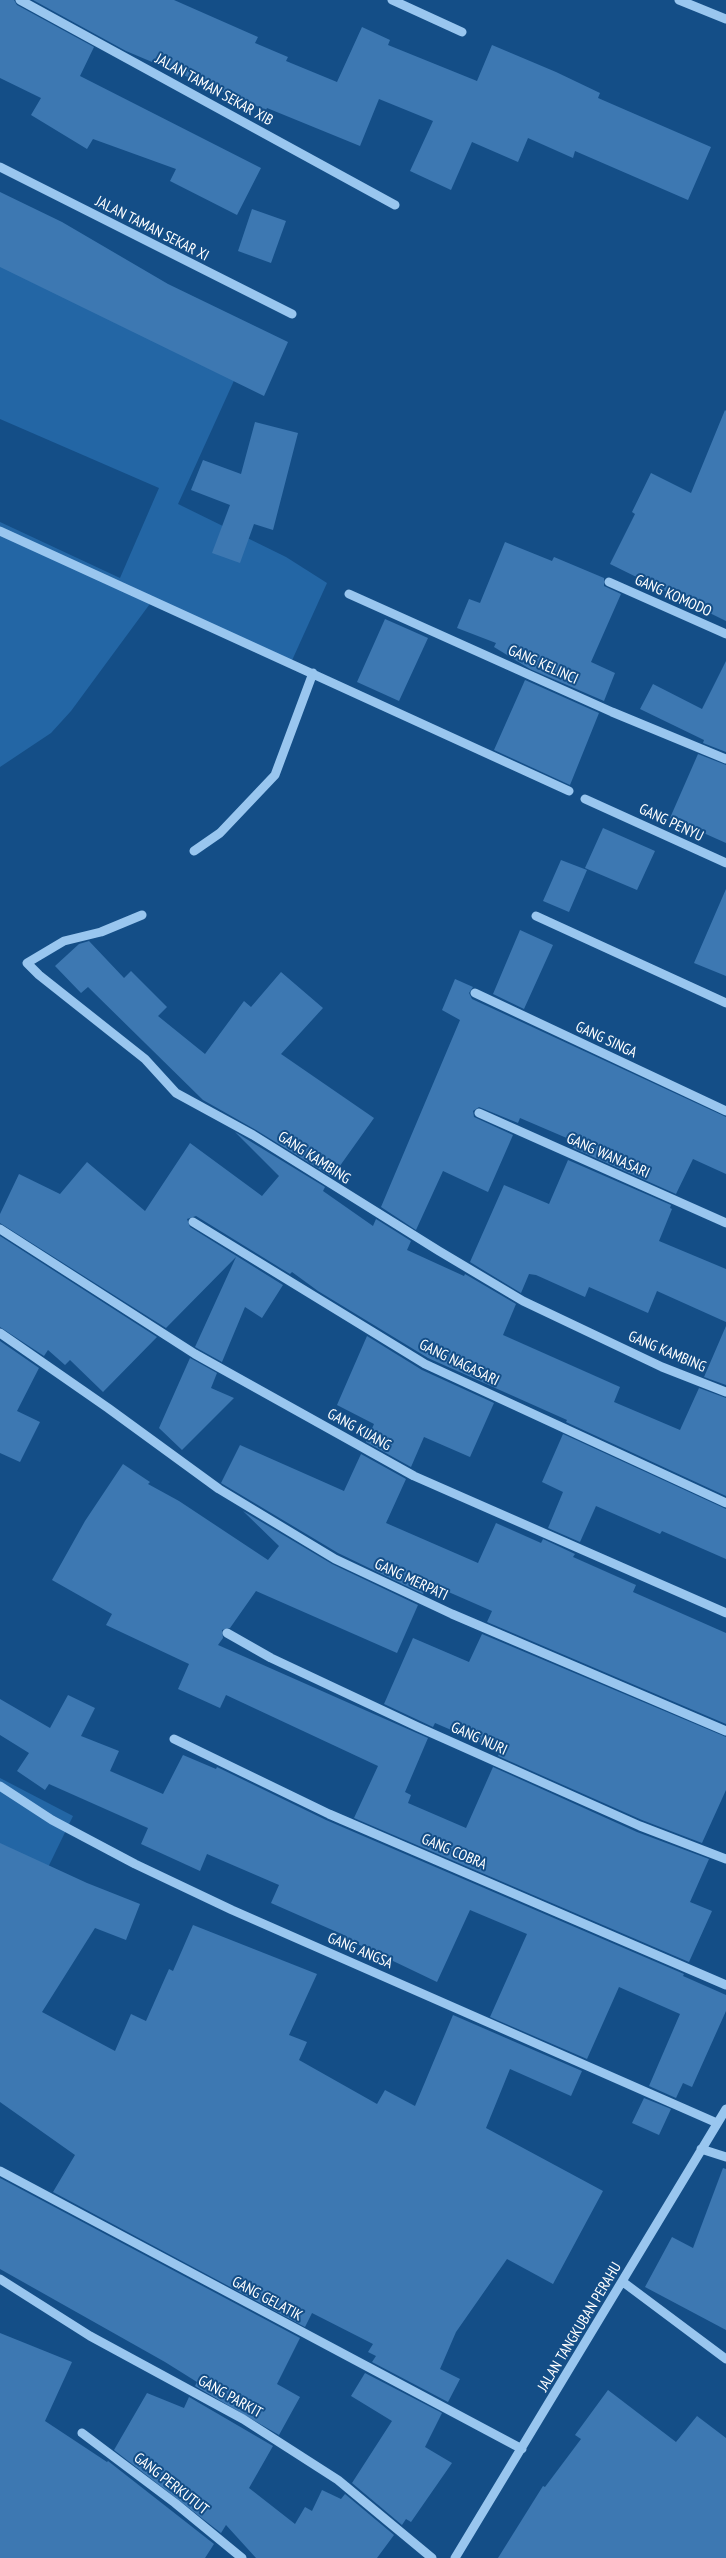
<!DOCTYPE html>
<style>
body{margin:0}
canvas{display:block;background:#144e87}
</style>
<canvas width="726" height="2558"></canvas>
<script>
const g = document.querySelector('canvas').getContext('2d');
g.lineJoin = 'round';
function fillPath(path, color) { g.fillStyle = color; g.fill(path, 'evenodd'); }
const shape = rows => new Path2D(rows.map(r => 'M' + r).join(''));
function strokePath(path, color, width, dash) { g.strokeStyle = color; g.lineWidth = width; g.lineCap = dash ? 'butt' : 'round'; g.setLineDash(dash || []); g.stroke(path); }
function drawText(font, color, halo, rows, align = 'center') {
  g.font = font + ' "PT Sans Narrow",sans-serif'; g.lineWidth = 4; g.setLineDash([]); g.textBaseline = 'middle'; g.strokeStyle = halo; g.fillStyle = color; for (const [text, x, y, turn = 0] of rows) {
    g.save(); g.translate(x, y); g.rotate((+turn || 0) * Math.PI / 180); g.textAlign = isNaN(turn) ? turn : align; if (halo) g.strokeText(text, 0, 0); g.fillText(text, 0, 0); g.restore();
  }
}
fillPath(shape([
 [0,251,237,374,178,504,286,557,327,583,289,667,152,601,71,711,51,733,0,767,0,522,120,578,159,488,0,419],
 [0,1778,73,1816,35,1894,0,1880]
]), '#2366a5');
fillPath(shape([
 [0,0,14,0,17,5,94,47,80,76,261,168,237,215,170,181,176,169,93,139,87,149,31,115,41,98,0,78],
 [33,0,174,0,258,37,255,43,288,57,286,61,337,82,362,27,390,40,388,45,477,81,492,45,556,72,600,93,598,98,711,147,688,200,575,151,573,158,528,138,518,162,472,142,451,190,410,171,433,121,379,99,360,146,267,108,266,110,126,51],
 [0,192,62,222,168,284,288,342,264,396,0,267],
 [252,209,286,221,271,263,238,251],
 [725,410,726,411,726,621,610,564,635,514,632,512,651,473,691,493],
 [255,422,298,433,273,530,254,524,240,563,212,553,230,505,191,490,203,460,241,474],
 [505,542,552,561,554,557,604,578,604,586,621,594,591,662,615,673,604,701,530,669,494,647,496,643,457,628,469,599,480,603],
 [385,619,428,638,399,701,357,682],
 [726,661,726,752,703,743,704,740,640,709,653,684,702,709],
 [525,680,599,713,570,785,494,750],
 [698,754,726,765,726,843,670,818],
 [603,828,655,851,637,890,585,868],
 [561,860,587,870,569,912,543,901],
 [726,889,726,976,694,963],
 [520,930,553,945,524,1009,493,994],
 [89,941,124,978,131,971,167,1007,158,1016,205,1054,244,1001,251,1007,281,972,323,1008,281,1054,374,1118,332,1177,256,1130,203,1100,88,987,81,993,55,966,79,944],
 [455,979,473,987,469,993,472,999,726,1117,726,1174,693,1159,676,1194,573,1148,576,1142,520,1118,518,1123,479,1107,473,1111,474,1117,513,1135,488,1192,443,1171,416,1230,381,1207,460,1020,442,1010],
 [235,1132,325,1187,323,1191,373,1226,376,1219,411,1241,407,1250,464,1276,465,1274,516,1304,503,1335,620,1387,614,1402,680,1430,699,1388,726,1398,726,1496,566,1422,567,1420,428,1358,318,1291,292,1272,290,1274,196,1216,187,1219,190,1227,283,1285,262,1318,245,1307,222,1362,195,1347,236,1257,166,1328,0,1223,0,1214,19,1174,60,1194,87,1162,145,1211,190,1143,262,1196,279,1176],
 [568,1160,671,1205,670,1208,672,1209,659,1241,726,1269,726,1322,657,1291,648,1313,589,1287,585,1297,536,1275,529,1274,521,1293,470,1262,504,1185,549,1204],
 [0,1236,157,1337,103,1392,70,1360,65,1365,48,1350,44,1356,0,1327],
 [726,1326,726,1385,704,1377],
 [367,1336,422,1370,494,1403,470,1457,424,1437,411,1467,366,1442,374,1424,337,1405],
 [0,1341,39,1368,17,1411,40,1422,20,1462,0,1453],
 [190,1358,217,1373,211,1388,234,1398,182,1450,159,1428],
 [563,1434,726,1509,726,1559,662,1531,660,1534,596,1506,580,1542,548,1528,563,1492,542,1482],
 [240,1445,344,1491,361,1454,406,1479,386,1523,478,1563,496,1523,541,1543,543,1539,575,1554,573,1557,636,1585,633,1592,726,1633,726,1724,487,1622,492,1611,428,1583,423,1594,338,1553,221,1483],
 [123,1464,150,1482,148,1484,179,1501,268,1560,279,1546,243,1511,332,1564,418,1605,397,1653,256,1591,230,1628,222,1630,223,1638,218,1645,428,1738,405,1792,411,1795,408,1803,466,1828,493,1767,637,1832,709,1859,690,1902,712,1911,689,1962,354,1818,378,1766,226,1695,220,1708,178,1689,189,1664,106,1625,112,1614,52,1580,85,1521],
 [482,1634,726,1737,726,1790,702,1843,642,1820,498,1756,500,1751,435,1723,433,1727,384,1704,413,1638,469,1662],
 [68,1695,95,1708,81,1736,119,1751,110,1771,163,1794,183,1755,216,1769,217,1767,326,1820,684,1974,683,1976,726,1995,726,2011,692,2087,683,2083,676,2098,649,2086,680,2014,619,1987,587,2059,490,2017,527,1934,470,1910,437,1982,345,1938,346,1936,271,1903,279,1885,207,1854,200,1871,141,1844,148,1828,49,1784,45,1790,17,1771,29,1753,0,1735,0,1699,50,1728],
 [0,1843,87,1883,140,1904,126,1940,95,1928,42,2012,115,2051,131,2014,146,2021,169,1969,173,1971,193,1925,317,1974,289,2035,307,2042,299,2060,377,2104,385,2090,415,2106,453,2015,582,2071,571,2096,510,2069,486,2128,603,2191,553,2284,507,2259,456,2332,440,2369,460,2379,448,2402,372,2362,376,2356,368,2352,373,2344,312,2313,305,2327,53,2192,75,2155,0,2102],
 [644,2098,671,2109,659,2135,632,2123],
 [723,2168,726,2169,726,2330,645,2287,672,2237,693,2248],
 [0,2178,300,2338,277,2384,300,2397,279,2435,195,2386,197,2382,165,2362,0,2269],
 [0,2333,72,2362,45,2421,107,2462,108,2461,214,2544,205,2558,0,2558],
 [365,2373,442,2413,425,2447,452,2463,411,2522,406,2519,402,2525,352,2483,392,2421,351,2396],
 [608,2390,676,2442,697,2416,726,2438,726,2558,498,2558,543,2486,545,2487,581,2439,575,2435],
 [147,2393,184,2408,189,2397,273,2446,249,2488,295,2524,305,2507,312,2511,322,2490,341,2499,345,2494,394,2535,377,2558,256,2558,226,2525,221,2533,114,2450]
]), '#3d78b2');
strokePath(shape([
 [20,0,395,205],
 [392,0,462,32],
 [679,0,726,19],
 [0,167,292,314],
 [0,531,569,791],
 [609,582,726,634],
 [349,594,612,712,726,759],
 [585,799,726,863],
 [194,851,220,833,275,775,313,673],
 [142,915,101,932,64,941,27,963,39,975,145,1059,176,1093,253,1135,439,1251,523,1301,662,1367,726,1392],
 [536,916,726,1003],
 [475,993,726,1111],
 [479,1113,726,1223],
 [193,1222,425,1364,726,1503],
 [0,1229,195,1354,414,1476,726,1613],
 [0,1333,108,1408,219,1489,335,1559,452,1614,726,1731],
 [227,1633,271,1658,418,1727,640,1826,726,1859],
 [174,1739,329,1814,726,1985],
 [0,1786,52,1820,135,1864,232,1910,717,2123],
 [701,2149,726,2157],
 [0,2171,522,2449],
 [0,2279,90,2336,243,2419,338,2480,432,2558],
 [623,2282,726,2359],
 [82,2433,175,2503,242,2558],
 [455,2558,726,2109]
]), '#99c6ef', 9);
drawText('15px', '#fff', '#144e87', [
 ["JALAN TAMAN SEKAR XIB",214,90,29],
 ["JALAN TAMAN SEKAR XI",152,229,27],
 ["GANG KOMODO",673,596,24],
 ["GANG KELINCI",543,665,24],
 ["GANG PENYU",671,823,25],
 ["GANG SINGA",606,1040,25],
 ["GANG WANASARI",608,1156,24],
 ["GANG KAMBING",314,1158,33],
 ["GANG KAMBING",667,1352,23],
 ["GANG NAGASARI",459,1363,26],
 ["GANG KIJANG",359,1430,29],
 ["GANG MERPATI",411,1580,25],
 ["GANG NURI",479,1739,24],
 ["GANG COBRA",454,1852,23],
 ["GANG ANGSA",360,1951,23],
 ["GANG GELATIK",267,2299,28],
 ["JALAN TANGKUBAN PERAHU",580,2327,-59],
 ["GANG PARKIT",230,2397,29],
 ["GANG PERKUTUT",171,2484,38]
]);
</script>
